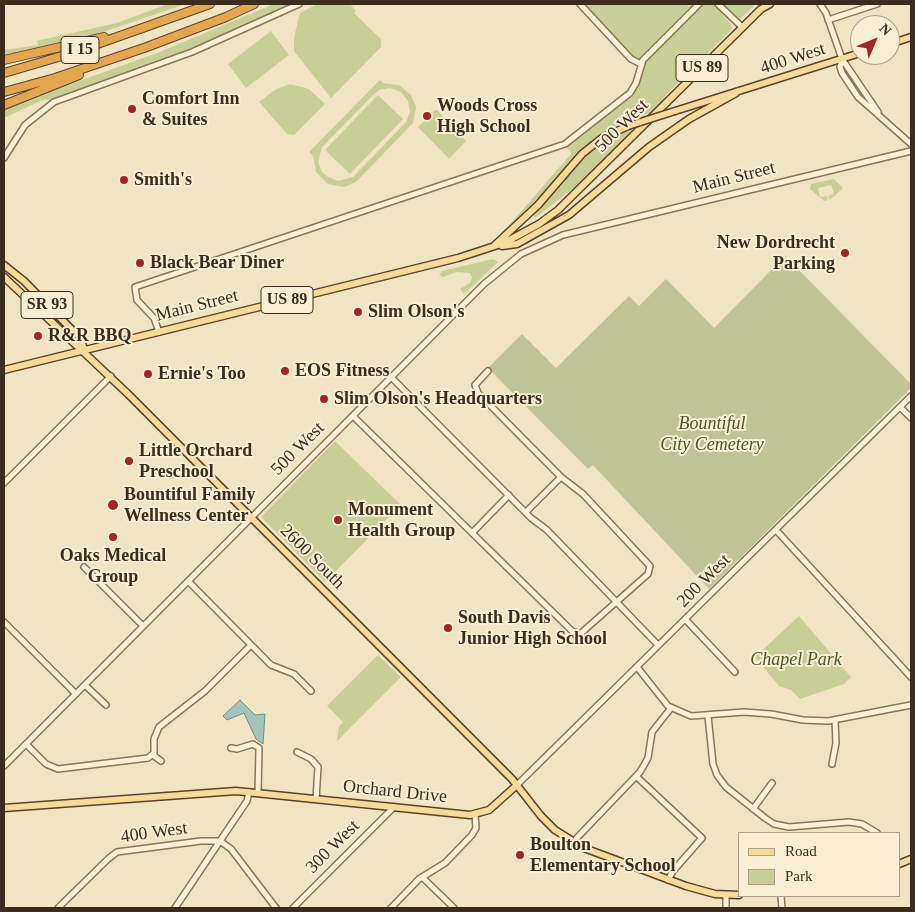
<!DOCTYPE html>
<style>
body{margin:0}
#map{position:relative;width:915px;height:912px;overflow:hidden;background:#f1e4c3;font-family:"Times New Roman",serif}
canvas{display:block}
.frame{position:absolute;inset:0;border:5px solid #3b2c1d;pointer-events:none}
.legend{position:absolute;left:738px;top:832px;width:162px;height:65px;box-sizing:border-box;background:#f7eed3;border:1px solid #aca08a;margin:0;padding:6px 9px;list-style:none;font-size:15px;color:#3b2c1d}
.legend li{display:flex;align-items:center;gap:10px;height:25px}
.legend b{width:25px;border:1px solid #aca08a}
.north{position:absolute;left:850px;top:15px;width:50px;height:50px;box-sizing:border-box;background:#f7eed3;border:1px solid #aca08a;border-radius:50%;rotate:45deg;font-size:14px;font-weight:700;line-height:20px;text-align:center;color:#3b2c1d}
.north::after{content:'';display:block;margin:auto;width:18px;height:22px;background:#9f2625;clip-path:polygon(50% 0,100% 100%,50% 72%,0 100%)}
</style>
<div id="map">
<canvas width="915" height="912"></canvas>
<div class="frame"></div>
<ul class="legend">
<li><b style="height:6px;background:#f6da99"></b>Road</li>
<li><b style="height:14px;background:#c8cf96"></b>Park</li>
</ul>
<div class="north">N</div>
</div>
<script>
const g = document.querySelector('canvas').getContext('2d');
g.lineJoin = 'round';
function fillPath(path, color) { g.fillStyle = color; g.fill(path, 'evenodd'); }
const shape = rows => new Path2D(rows.map(r => 'M' + r).join(''));
function strokePath(path, color, width, dash) { g.strokeStyle = color; g.lineWidth = width; g.lineCap = dash ? 'butt' : 'round'; g.setLineDash(dash || []); g.stroke(path); }
function drawText(font, color, halo, rows, align = 'center') {
  g.font = font + ' "Times New Roman",serif'; g.lineWidth = 4; g.setLineDash([]); g.textBaseline = 'middle'; g.strokeStyle = halo; g.fillStyle = color; for (const [text, x, y, turn = 0] of rows) {
    g.save(); g.translate(x, y); g.rotate((+turn || 0) * Math.PI / 180); g.textAlign = isNaN(turn) ? turn : align; if (halo) g.strokeText(text, 0, 0); g.fillText(text, 0, 0); g.restore();
  }
}
fillPath(shape([
 [168,4,186,4,94,35,4,55,4,50,39,45,36,41,117,23],
 [274,4,293,4,175,55,49,100,45,99,4,118,4,110,12,105,157,53],
 [317,4,350,4,356,11,354,13,381,39,381,47,331,98,294,51,294,37,300,13],
 [584,4,756,4,740,19,727,7,721,13,731,24,732,29,665,96,664,100,650,113,616,126,593,140,533,206,512,224,511,223,571,154,570,150,566,148,629,99,639,85,641,71,636,59],
 [271,31,289,55,246,88,228,64],
 [380,80,383,83,399,85,411,95,416,107,413,123,356,182,344,187,328,184,316,172,313,156,309,152],
 [390,88,401,92,408,101,410,112,406,122,353,177,338,181,328,177,322,172,318,162,322,147,373,95,379,90],
 [290,84,309,89,325,104,294,135,287,134,259,102,276,89],
 [378,95,403,119,350,174,325,150],
 [435,110,437,110,466,141,449,159,418,127],
 [631,128,633,131,575,187,535,218,533,215,585,154,599,143],
 [834,179,843,188,831,199,830,200,828,196,834,194,831,185,818,188,820,197,827,196,828,200,824,201,810,189,811,184],
 [493,259,498,262,464,294,460,289,471,282,472,277,470,273,457,272,443,277,439,275,442,271],
 [335,441,401,505,325,582,261,517],
 [799,616,851,677,844,684,800,699,791,690,779,686,755,657],
 [378,655,401,677,337,741,339,726,343,722,327,706]
]), '#c8cf96');
fillPath(shape([
 [785,256,911,384,911,388,709,589,593,465,588,469,488,368,522,334,556,368,629,296,639,306,666,279,714,328]
]), '#bec496');
const water = shape([
 [240,700,255,715,265,714,263,744,256,739,244,713,227,720,223,716,240,700]
]);
fillPath(water, '#a5c3bb');
strokePath(water, '#6b9289', 1);
const minor = shape([
 [580,4,631,59,641,64],
 [718,4,742,27],
 [820,4,826,13,842,59,878,112],
 [828,20,877,4],
 [842,59,840,67,842,73,858,97,911,144],
 [4,158,25,125,54,102,192,52,299,4],
 [159,332,154,318,137,300,135,287,565,144,630,93,636,83,643,60,699,4],
 [391,377,531,518,547,530,658,645],
 [900,407,911,418],
 [353,416,572,631,580,634,648,574,650,566,583,494,561,477,478,393,475,385,488,371],
 [4,483,111,376],
 [526,512,561,477],
 [776,530,911,677],
 [472,533,509,495],
 [84,567,143,626],
 [188,581,271,665,294,674,311,691],
 [685,619,735,672],
 [4,622,76,694],
 [637,667,668,706,691,716,744,712,771,714,803,720,828,721,911,705],
 [85,685,106,705],
 [708,716,713,764,717,775,726,787,765,818,774,824,789,827,849,822,862,824,877,833],
 [26,744,46,764,58,769,148,758,154,753,154,739,159,727,205,691,251,645],
 [231,748,237,749,253,744,259,748,258,793],
 [297,752,311,759,318,767,316,799],
 [153,755,161,761],
 [832,764,836,743,835,720],
 [4,766,484,284,521,254,563,235,911,151],
 [637,777,702,838,673,871,668,880],
 [517,785,911,396],
 [753,809,772,783],
 [573,842,640,772,648,758,652,732,671,708],
 [422,877,454,908],
 [781,896,782,908],
 [58,908,108,859,117,852,201,841,220,841,247,801,249,792],
 [175,908,220,841,231,849,276,908],
 [293,908,394,807],
 [391,908,419,879,445,863,472,835,476,828,475,814],
 [726,908,726,895]
]);
const major = shape([
 [890,44,911,37],
 [675,111,860,53],
 [495,245,538,205,582,154,602,138,628,126],
 [502,246,517,244,569,215,649,147,689,119,736,93],
 [4,265,24,281,81,339,84,350],
 [4,277,128,394,512,779,541,816,555,830,584,848,686,886,715,894,739,895],
 [4,370,458,258,504,243,539,224,558,210,761,9,770,4],
 [4,808,236,791,470,815,489,810,517,785],
 [899,864,911,859]
]);
const highway = shape([
 [4,60,104,37],
 [4,73,72,53,210,4],
 [4,92,55,78,144,48,226,17,254,4],
 [4,105,79,75]
]);
strokePath(minor, '#8c7559', 8);
strokePath(major, '#5a422d', 9);
strokePath(highway, '#5a422d', 10);
strokePath(minor, '#fbf1d7', 5);
strokePath(major, '#f6da99', 6);
strokePath(highway, '#e4a54f', 8);
const majorBridge = shape([
 [628,126,675,111]
]);
strokePath(majorBridge, '#5a422d', 9, []);
strokePath(majorBridge, '#f6da99', 6);
for (const [x, y, r, color] of [
 [132,109,5,"#9f2625"],
 [427,116,5,"#9f2625"],
 [124,180,5,"#9f2625"],
 [845,253,5,"#9f2625"],
 [140,263,5,"#9f2625"],
 [358,312,5,"#9f2625"],
 [38,336,5,"#9f2625"],
 [285,371,5,"#9f2625"],
 [148,374,5,"#9f2625"],
 [324,399,5,"#9f2625"],
 [129,461,5,"#9f2625"],
 [113,505,6,"#9f2625"],
 [338,520,5,"#9f2625"],
 [113,537,5,"#9f2625"],
 [448,628,5,"#9f2625"],
 [520,855,5,"#9f2625"]
]) { const dot = new Path2D(); dot.arc(x, y, r, 0, 2 * Math.PI); g.fillStyle = color; g.fill(dot); strokePath(dot, '#f7eed3', 2); }
for (const [x, y, w] of [
 [80,50,38],
 [702,68,52],
 [287,300,52],
 [47,305,52]
]) { const box = new Path2D(); box.roundRect(x - w / 2, y - 13.5, w, 27, 4); g.fillStyle = '#f7eed3'; g.fill(box); strokePath(box, '#3b2c1d', 1); }
drawText('bold 16px', '#3b2c1d', null, [
 ["I 15",80,50],
 ["US 89",702,68],
 ["US 89",287,300],
 ["SR 93",47,305]
]);
drawText('18px', '#3b2c1d', '#f7eed3', [
 ["400 West",793,59,-18],
 ["500 West",622,126,-45],
 ["Main Street",734,178,-14],
 ["Main Street",197,306,-14],
 ["500 West",298,449,-45],
 ["2600 South",312,557,45],
 ["200 West",704,581,-45],
 ["Orchard Drive",395,792,6],
 ["400 West",154,833,-8],
 ["300 West",333,847,-45]
]);
drawText('bold 18px', '#3b2c1d', '#f7eed3', [
 ["Comfort Inn",142,99],
 ["& Suites",142,120],
 ["Woods Cross",437,106],
 ["High School",437,127],
 ["Smith's",134,180],
 ["New Dordrecht",835,243,"right"],
 ["Parking",835,264,"right"],
 ["Black Bear Diner",150,263],
 ["Slim Olson's",368,312],
 ["R&R BBQ",48,336],
 ["EOS Fitness",295,371],
 ["Ernie's Too",158,374],
 ["Slim Olson's Headquarters",334,399],
 ["Little Orchard",139,451],
 ["Preschool",139,472],
 ["Bountiful Family",124,495],
 ["Wellness Center",124,516],
 ["Monument",348,510],
 ["Health Group",348,531],
 ["Oaks Medical",113,556,"center"],
 ["Group",113,577,"center"],
 ["South Davis",458,618],
 ["Junior High School",458,639],
 ["Boulton",530,845],
 ["Elementary School",530,866]
], 'left');
drawText('italic 18px', '#4a5923', '#f7eed3', [
 ["Bountiful",712,424],
 ["City Cemetery",712,445],
 ["Chapel Park",796,660]
]);
</script>
